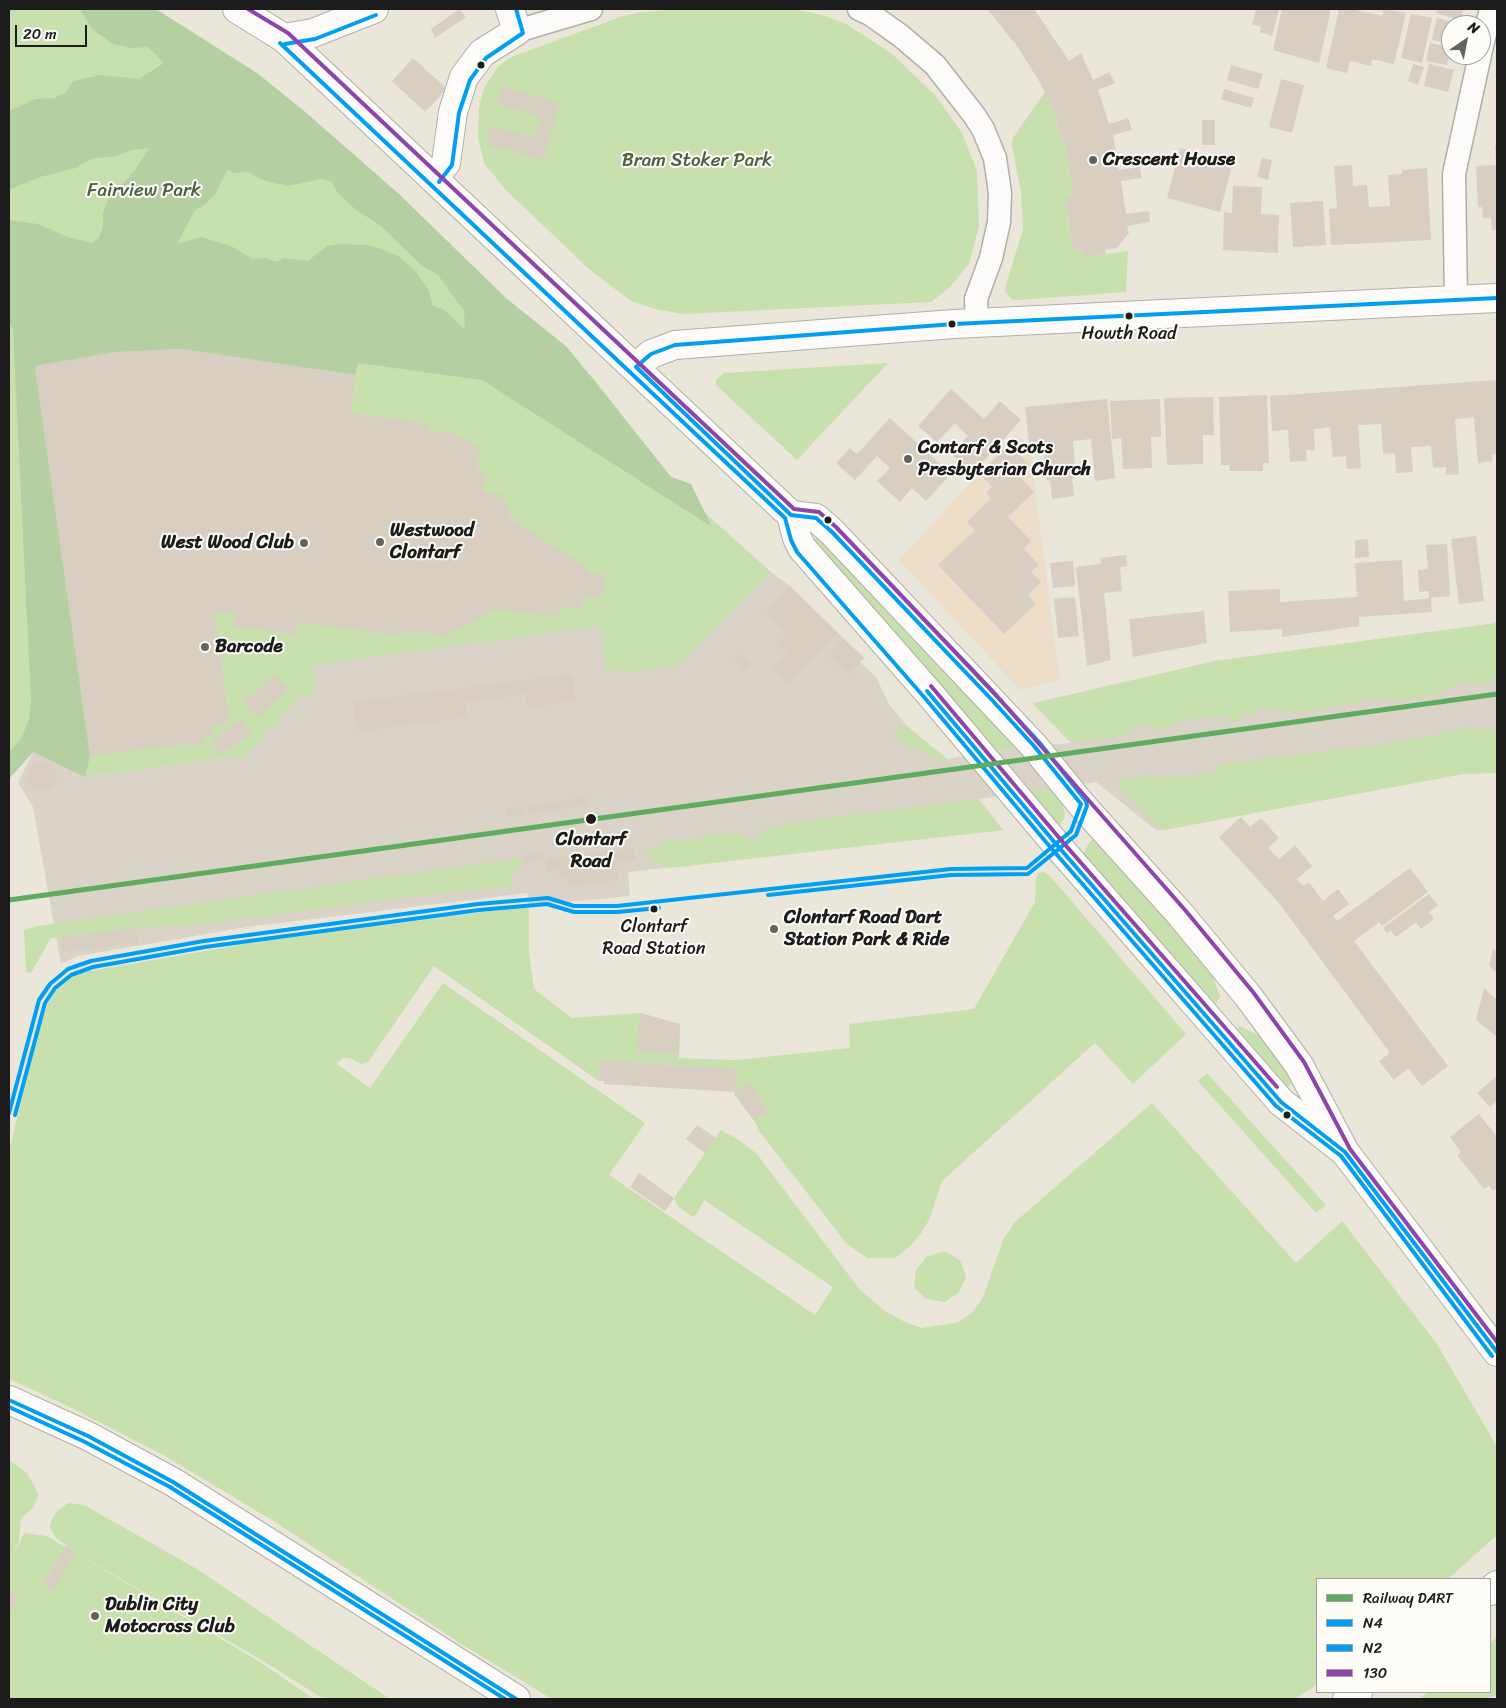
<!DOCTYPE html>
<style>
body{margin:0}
#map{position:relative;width:1506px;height:1708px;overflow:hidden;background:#eae7da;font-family:Sriracha,sans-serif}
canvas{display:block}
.frame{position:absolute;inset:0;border:10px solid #1c1c1c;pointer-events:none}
.legend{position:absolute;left:1316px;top:1578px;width:175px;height:115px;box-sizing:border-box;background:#fdfcf7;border:1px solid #a3a29f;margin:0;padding:6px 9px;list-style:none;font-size:15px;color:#1c1c1c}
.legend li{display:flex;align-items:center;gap:10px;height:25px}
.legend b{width:25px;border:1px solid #a3a29f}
.north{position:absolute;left:1441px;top:15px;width:50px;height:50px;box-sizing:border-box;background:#fdfcf7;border:1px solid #a3a29f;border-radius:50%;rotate:33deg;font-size:14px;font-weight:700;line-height:20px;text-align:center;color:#1c1c1c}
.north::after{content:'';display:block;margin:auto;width:18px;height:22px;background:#64635e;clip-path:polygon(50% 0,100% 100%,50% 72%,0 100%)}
.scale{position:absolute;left:15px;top:25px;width:72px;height:22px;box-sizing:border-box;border:2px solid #1c1c1c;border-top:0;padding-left:6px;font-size:15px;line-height:18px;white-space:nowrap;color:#1c1c1c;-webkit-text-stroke:4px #fdfcf7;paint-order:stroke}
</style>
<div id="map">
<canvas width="1506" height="1708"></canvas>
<div class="frame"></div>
<ul class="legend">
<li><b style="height:6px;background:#5dac5f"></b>Railway DART</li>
<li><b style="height:6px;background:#019ff4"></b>N4</li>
<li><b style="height:6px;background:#019ff4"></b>N2</li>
<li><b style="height:6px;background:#8e44ad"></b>130</li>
</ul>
<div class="north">N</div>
<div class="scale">20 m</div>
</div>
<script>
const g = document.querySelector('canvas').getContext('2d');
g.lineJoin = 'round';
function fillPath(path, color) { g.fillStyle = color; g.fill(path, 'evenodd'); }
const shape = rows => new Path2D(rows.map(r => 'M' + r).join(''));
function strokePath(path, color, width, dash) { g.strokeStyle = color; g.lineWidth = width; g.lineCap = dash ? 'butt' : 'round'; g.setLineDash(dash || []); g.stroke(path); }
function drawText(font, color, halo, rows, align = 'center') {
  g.font = font + ' Sriracha,sans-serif'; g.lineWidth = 4; g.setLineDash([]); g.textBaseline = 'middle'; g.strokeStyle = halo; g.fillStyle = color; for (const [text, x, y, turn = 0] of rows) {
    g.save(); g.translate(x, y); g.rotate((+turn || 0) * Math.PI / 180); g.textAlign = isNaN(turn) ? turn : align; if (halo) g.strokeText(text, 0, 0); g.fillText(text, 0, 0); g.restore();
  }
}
fillPath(shape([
 [1015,435,1029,444,1060,680,1020,690,899,560]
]), '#ecdec9');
fillPath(shape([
 [771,572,791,587,864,658,860,662,876,677,889,704,907,726,947,759,1017,748,1071,743,1033,703,1215,661,1497,623,1497,773,1463,774,1157,831,1096,782,979,799,1003,830,628,872,630,896,529,906,528,893,247,927,78,956,61,964,33,807,18,783,33,751,86,777,246,755,300,697,316,695,313,665,600,626,681,664]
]), '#dad3c8');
fillPath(shape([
 [9,9,111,9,271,120,556,382,590,374,671,477,691,484,704,512,771,572,681,664,623,673,606,668,600,626,313,665,316,695,300,697,246,755,85,777,33,751,9,756],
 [683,9,792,9,822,15,846,24,891,53,935,95,962,133,977,171,979,226,969,264,950,287,931,302,683,314,655,309,631,301,591,271,506,190,484,163,478,137,479,108,484,88,497,68,509,58,620,17,641,12],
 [1045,92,1053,110,1067,154,1073,195,1065,197,1073,251,1083,250,1085,257,1128,251,1126,292,1018,300,1013,300,1006,293,1005,288,1023,229,1021,192,1012,145,1013,138],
 [888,363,797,460,716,385,716,380,724,373],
 [817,535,894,620,1017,748,990,752,917,657,814,542],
 [1497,623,1497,681,1473,685,1461,681,1440,694,1403,700,1371,697,1355,703,1313,710,1285,712,1266,707,1232,722,1224,716,1190,719,1154,731,1150,725,1133,726,1130,735,1071,743,1033,704,1215,661],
 [902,725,907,726,947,759,937,761,920,749,892,739,897,727],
 [1466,727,1491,731,1497,729,1497,773,1463,774,1164,830,1154,824,1119,787,1119,779,1147,775,1161,778,1211,774,1221,764,1363,747,1436,735],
 [1052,788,1060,799,1065,813,1064,819,1056,828,1024,792],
 [978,799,1003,830,670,868,651,860,650,856,641,851,662,847,662,840,699,840,704,835,737,833,747,839,756,839,761,831,778,825],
 [1093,837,1153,902,1213,975,1220,997,1216,1004,1082,861,1081,857],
 [523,858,524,863,512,874,511,887,433,894,181,927,161,926,51,938,31,973,26,972,24,930,38,926],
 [1043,872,1050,876,1186,1034,1133,1084,1095,1043,942,1181,930,1218,922,1232,910,1246,895,1258,867,1258,846,1243,759,1131,755,1122,769,1111,749,1084,734,1094,736,1069,600,1060,599,1081,434,966,368,1062,361,1064,349,1058,342,1058,337,1064,370,1088,443,983,645,1123,609,1175,815,1315,833,1287,704,1200,696,1215,692,1217,677,1205,674,1198,721,1130,739,1140,757,1154,860,1290,885,1311,903,1321,921,1328,956,1323,971,1314,983,1297,1004,1238,1015,1222,1152,1103,1296,1263,1342,1221,1437,1344,1497,1447,1497,1535,1448,1579,1317,1579,1317,1685,1294,1699,552,1699,463,1645,275,1522,165,1456,74,1409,9,1379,9,1152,35,1041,48,1003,58,986,73,974,251,943,529,906,529,953,534,989,572,1018,640,1013,680,1024,679,1058,737,1060,850,1048,849,1024,974,1009,1035,902,1036,878,1038,873],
 [1239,1026,1259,1035,1292,1080,1291,1085,1287,1086,1237,1030],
 [1207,1073,1326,1205,1316,1213,1198,1081],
 [945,1251,961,1261,966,1278,958,1293,944,1302,926,1299,914,1288,916,1270,926,1257],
 [9,1460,27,1473,39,1494,33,1508,21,1518,19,1541,12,1560,24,1533,47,1536,260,1662,314,1699,9,1699],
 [68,1503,84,1505,197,1569,390,1699,324,1699,258,1658,76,1553,56,1538,49,1526,56,1512],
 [1497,1637,1497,1695,1486,1699,1418,1699,1429,1692,1490,1692,1490,1643]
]), '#c7e0ad');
fillPath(shape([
 [80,9,156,9,257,73,303,110,399,194,506,298,567,347,671,477,691,484,712,527,482,380,358,363,355,375,182,349,115,352,35,366,90,756,85,777,33,752,9,779,9,752,21,739,29,720,31,701,13,329,9,323,9,220,38,224,68,237,91,243,99,238,103,226,103,212,108,200,136,169,149,148,133,150,117,156,91,159,76,168,40,177,9,190,9,111,35,99,54,98,65,93,73,81,101,75,139,79,164,63,148,47,131,48,113,44,92,29],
 [227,170,236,173,247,172,266,181,288,186,321,179,331,181,337,192,355,209,381,226,421,265,438,275,464,311,465,330,445,310,433,306,428,289,413,268,398,256,382,249,367,245,340,244,327,246,308,261,284,258,276,262,265,258,253,259,231,246,201,237,177,244,195,210,203,206,216,193]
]), '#b4cfa2');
fillPath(shape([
 [459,9,466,17,435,38,431,29],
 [987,9,1034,9,1069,61,1081,53,1093,80,1109,72,1115,83,1098,90,1109,124,1128,118,1132,130,1113,135,1119,170,1140,167,1142,178,1121,181,1126,214,1149,211,1150,222,1127,226,1129,233,1117,248,1105,250,1106,254,1084,257,1083,250,1073,251,1065,196,1073,195,1067,154,1053,110,1039,81,1017,46],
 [1256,9,1279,9,1272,36,1260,32,1261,27,1252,24],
 [1282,9,1331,9,1319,63,1273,50],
 [1339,9,1351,9,1382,16,1384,9,1406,13,1394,64,1372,59,1371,66,1350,61,1347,73,1326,68],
 [1437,9,1464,9,1460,20,1436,13],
 [1411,14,1432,18,1422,63,1401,58],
 [1437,18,1458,23,1457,25,1451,25,1451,45,1432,40],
 [1430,43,1451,47,1447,65,1426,61],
 [413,58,447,89,425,112,392,81],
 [1413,64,1424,67,1418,85,1408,81],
 [1429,64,1454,70,1448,92,1424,86],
 [1231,65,1263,74,1258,89,1227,80],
 [1281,79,1304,85,1292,133,1269,127],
 [502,86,559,103,543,160,486,144,491,126,535,138,540,117,497,104],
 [1224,89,1254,98,1251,108,1221,99],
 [1202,120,1215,120,1215,145,1202,145],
 [1497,145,1497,230,1492,230,1491,218,1483,218,1482,207,1478,207,1476,166,1496,165,1495,146],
 [1180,148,1233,162,1220,212,1167,198],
 [1262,158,1272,160,1268,180,1257,177],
 [1352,165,1353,186,1367,185,1369,207,1390,206,1388,175,1402,174,1402,170,1427,168,1431,240,1331,245,1329,209,1337,208,1334,166],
 [1233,186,1262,187,1261,214,1279,215,1278,253,1223,250,1224,212,1232,213],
 [1323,201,1326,245,1293,247,1290,203],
 [182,349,355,375,351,413,429,424,428,430,453,433,480,449,477,468,485,477,483,492,503,495,511,519,587,568,587,573,599,574,606,581,604,593,596,598,583,597,582,609,559,606,558,617,493,609,473,623,448,633,448,636,411,631,399,635,297,622,296,635,234,626,236,614,215,611,229,724,212,727,213,736,204,737,205,742,90,756,35,366,115,352],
 [1497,380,1497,454,1492,454,1493,461,1478,463,1474,417,1455,419,1459,474,1446,475,1446,467,1433,468,1431,446,1411,447,1413,472,1396,473,1395,453,1383,454,1381,424,1358,425,1361,468,1347,469,1346,456,1333,457,1330,427,1314,429,1315,450,1306,450,1307,461,1303,461,1290,462,1288,430,1272,431,1270,396],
 [951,389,984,419,1000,401,1021,420,973,473,951,454,968,436,955,423,937,442,918,426],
 [1267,395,1269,463,1263,463,1263,471,1230,471,1229,465,1221,465,1219,397],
 [1213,397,1214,435,1203,435,1203,464,1167,465,1164,398],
 [1107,399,1115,478,1095,481,1091,439,1073,441,1076,478,1072,479,1074,496,1052,499,1050,480,1047,481,1043,443,1029,444,1025,407],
 [1160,399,1161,437,1151,437,1152,468,1123,469,1121,438,1112,439,1110,401],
 [890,418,951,474,926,501,912,488,900,502,877,481,890,468,877,456,855,480,836,463,850,448,857,454],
 [1010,444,1030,466,1019,476,1034,492,1008,517,1031,541,1024,549,1039,565,1031,572,1041,582,1028,595,1036,604,1004,634,938,565,975,530,967,522,991,498,986,493,992,487,980,473],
 [1476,536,1484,601,1459,604,1451,539],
 [1368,539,1369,557,1355,558,1355,540],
 [1447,544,1450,596,1429,598,1429,591,1419,592,1418,570,1428,569,1426,545],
 [1126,555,1127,566,1120,567,1122,591,1104,593,1111,660,1087,666,1076,567,1101,564,1100,558],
 [1402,560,1404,601,1431,598,1432,612,1359,617,1359,626,1282,637,1282,629,1230,632,1228,591,1280,589,1280,602,1357,597,1355,563],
 [1073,561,1075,586,1053,588,1050,563],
 [791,587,837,633,787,683,772,668,788,653,777,643,787,633,766,612],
 [1075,597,1079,636,1058,638,1054,599],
 [1204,611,1207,643,1133,657,1129,619],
 [844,639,864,658,849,674,829,655],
 [739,654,751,665,746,670,734,659],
 [572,674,576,701,528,707,526,694,465,702,467,717,357,731,353,702],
 [275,675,288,690,257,718,243,703],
 [242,719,252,732,221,755,211,742],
 '27 776a15 15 0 1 1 30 0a15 15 0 1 1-30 0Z',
 [586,798,588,805,528,814,527,806],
 [524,807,525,814,507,816,505,809],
 [1241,817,1250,827,1261,818,1279,838,1268,848,1279,859,1295,845,1312,866,1297,879,1303,886,1309,882,1323,901,1338,889,1349,904,1333,916,1337,921,1410,868,1428,892,1382,926,1379,922,1354,941,1448,1066,1422,1086,1408,1068,1394,1080,1379,1061,1390,1053,1279,903,1219,837],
 [634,848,636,860,616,863,618,880,570,886,568,877,561,879,559,870,547,872,545,859],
 [542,853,543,859,524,863,523,856],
 [1429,894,1438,905,1429,912,1434,919,1421,929,1416,922,1396,937,1391,931,1387,933,1383,928],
 [136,928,138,943,62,952,60,938],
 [1493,948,1497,952,1497,973,1489,966],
 [1484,988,1497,1000,1497,1037,1476,1020],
 [640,1013,680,1024,679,1054,636,1051],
 [600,1060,737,1069,735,1092,604,1084,604,1081,599,1081],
 [1497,1076,1497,1101,1490,1107,1477,1093],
 [749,1083,769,1111,755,1122,734,1094],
 [1479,1114,1497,1137,1497,1188,1493,1191,1489,1186,1484,1189,1457,1155,1461,1152,1450,1137],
 [697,1125,716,1138,705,1153,686,1139],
 [639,1173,674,1198,665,1211,630,1187],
 [66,1546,76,1553,53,1590,43,1584],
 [9,1591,18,1596,9,1616]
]), '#d8cec1');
const street = shape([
 [859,9,870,14,901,36,935,65,974,115,983,129,995,158,1000,193,999,222,991,258,976,299,977,323],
 [517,31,591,9],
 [1481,50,1491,9],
 [1456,300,1454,174,1480,55]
]);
const secondary = shape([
 [237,9,284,38,791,515,797,538,802,548,929,693,1056,844,1281,1102,1345,1152],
 [284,38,313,33,374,9],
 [434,178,446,163,453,112,464,77,482,53,517,31,510,9],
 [636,367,651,354,675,345,954,324,1497,298],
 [791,515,816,518,832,532,1034,746,1081,804,1180,914,1248,996,1299,1065,1345,1152,1497,1352],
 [9,1400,88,1436,173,1482,516,1699],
 [1490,1591,1497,1585],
 [1347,1699,1358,1692]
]);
strokePath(street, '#b0afa7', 25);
strokePath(secondary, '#b0afa7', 30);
strokePath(street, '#fcfbf9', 22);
strokePath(secondary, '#fcfbf9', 28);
strokePath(shape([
 [636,367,651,354,675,345,954,324,1497,298],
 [927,691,1056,844,1281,1102,1345,1152,1497,1352],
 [9,1113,39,1000,50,984,68,969,91,961,204,941,478,904,548,898,574,906,617,906,951,869,1027,868,1071,831,1081,804,1034,746,992,700,832,532,816,518,791,515,636,367],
 [9,1400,88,1436,173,1482,516,1699]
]), '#019ff4', 4);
strokePath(shape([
 [280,43,785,518,791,540,797,552,924,697,1051,848,1276,1106,1341,1156,1492,1356],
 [285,44,315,39,376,15],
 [439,182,452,165,459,113,470,80,486,58,523,33,516,9],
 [768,895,951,875,1028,874,1076,835,1087,806,1086,801,1039,742,963,660],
 [15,1115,45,1003,55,988,71,975,93,967,205,947,479,910,547,904,574,912,617,912,659,908],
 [9,1407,85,1442,170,1487,505,1699]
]), '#019ff4', 4);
strokePath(shape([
 [248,9,288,33,794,509,819,512,836,527,997,696,1185,910,1253,992,1304,1062,1350,1149,1497,1342],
 [931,686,1061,840,1277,1087]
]), '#8e44ad', 4);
strokePath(shape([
 [9,900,1497,694]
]), '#5dac5f', 5);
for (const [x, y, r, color] of [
 [481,65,4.5,"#1c1c1c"],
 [1093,160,5,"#64635e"],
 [1129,316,4.5,"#1c1c1c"],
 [952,324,4.5,"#1c1c1c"],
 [908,459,5,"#64635e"],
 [828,520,4.5,"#1c1c1c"],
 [380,542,5,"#64635e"],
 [304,543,5,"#64635e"],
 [205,647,5,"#64635e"],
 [591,819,6,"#1c1c1c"],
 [654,909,4.5,"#1c1c1c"],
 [774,929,5,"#64635e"],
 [1287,1115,4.5,"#1c1c1c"],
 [95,1616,5,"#64635e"]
]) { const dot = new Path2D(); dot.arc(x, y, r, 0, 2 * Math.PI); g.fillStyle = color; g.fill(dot); strokePath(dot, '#fdfcf7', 2); }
drawText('18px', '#1c1c1c', '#fdfcf7', [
 ["Howth Road",1129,334],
 ["Clontarf",654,927],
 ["Road Station",654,949]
]);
drawText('bold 19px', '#1c1c1c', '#fdfcf7', [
 ["Crescent House",1103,160],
 ["Contarf & Scots",918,448],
 ["Presbyterian Church",918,470],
 ["Westwood",390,531],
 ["Clontarf",390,553],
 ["West Wood Club",294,543,"right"],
 ["Barcode",215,647],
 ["Clontarf Road Dart",784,918],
 ["Station Park & Ride",784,940],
 ["Dublin City",105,1605],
 ["Motocross Club",105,1627]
], 'left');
drawText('19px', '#4e5f42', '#fdfcf7', [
 ["Bram Stoker Park",697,161],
 ["Fairview Park",144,191]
]);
drawText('bold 19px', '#1c1c1c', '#fdfcf7', [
 ["Clontarf",591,840],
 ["Road",591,862]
]);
</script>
